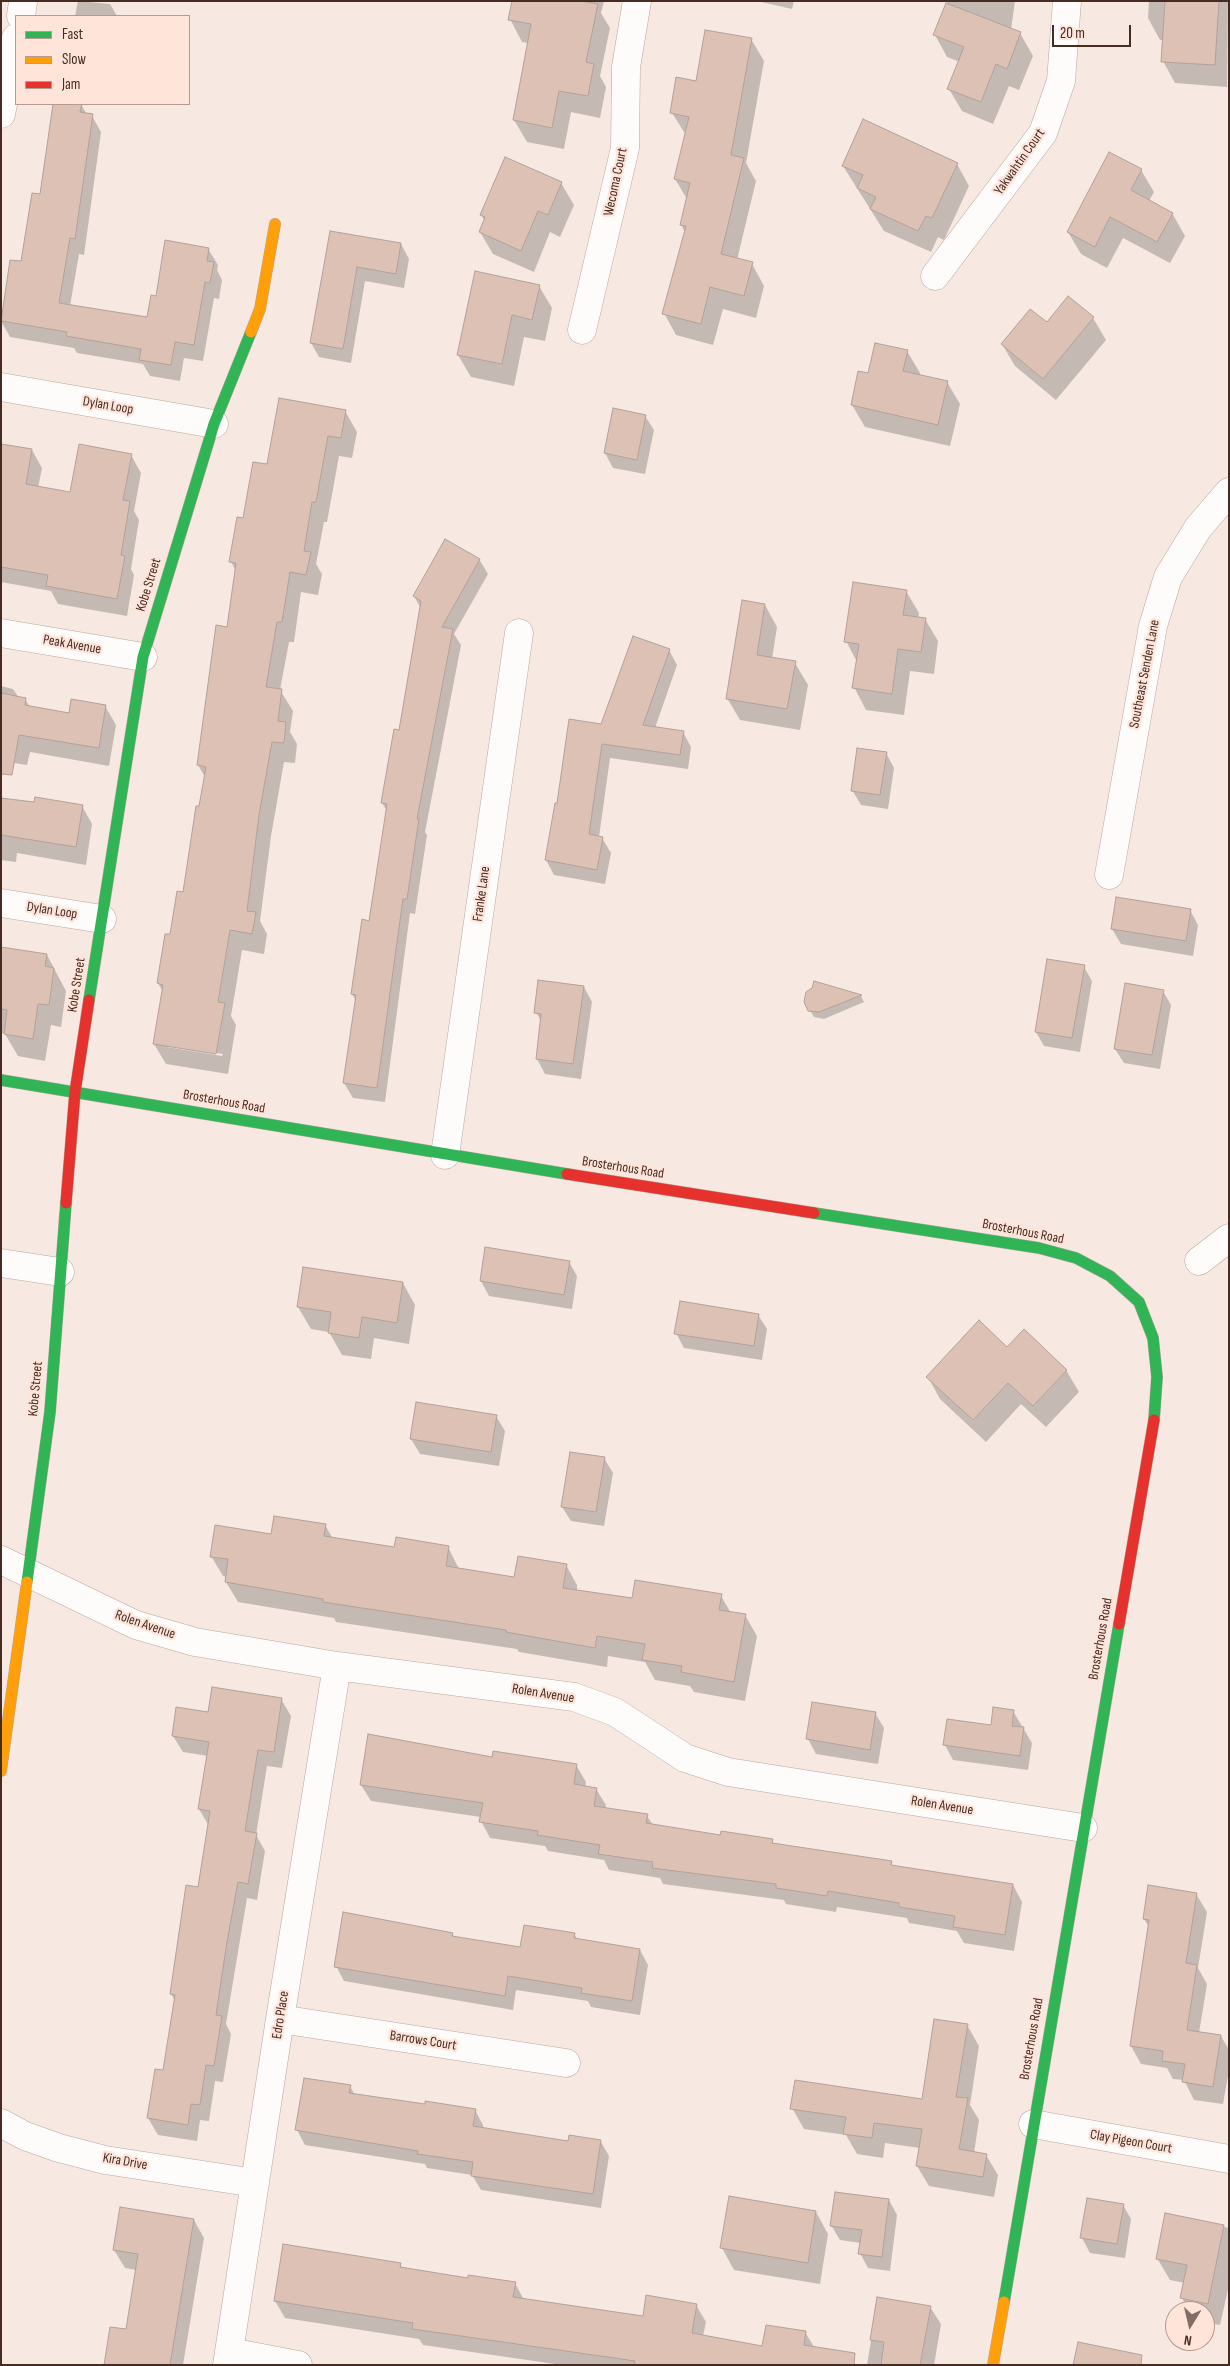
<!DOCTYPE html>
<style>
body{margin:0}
#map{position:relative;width:1230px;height:2366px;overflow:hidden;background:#f7e8e2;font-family:"Sofia Sans Condensed",sans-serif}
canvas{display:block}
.frame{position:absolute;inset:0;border:2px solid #452c22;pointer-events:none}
.legend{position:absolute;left:15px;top:15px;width:175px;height:90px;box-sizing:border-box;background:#ffe4da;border:1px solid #b59a90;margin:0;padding:6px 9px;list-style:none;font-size:15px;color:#452c22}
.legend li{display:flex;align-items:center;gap:10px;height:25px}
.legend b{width:25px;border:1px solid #b59a90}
.north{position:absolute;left:1165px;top:2301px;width:50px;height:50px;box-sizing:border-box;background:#ffe4da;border:1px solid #b59a90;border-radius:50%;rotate:189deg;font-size:14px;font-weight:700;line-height:20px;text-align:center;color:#452c22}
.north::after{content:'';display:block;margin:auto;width:18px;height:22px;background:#836e65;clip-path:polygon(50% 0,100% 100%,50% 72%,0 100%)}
.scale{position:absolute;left:1052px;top:25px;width:79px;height:22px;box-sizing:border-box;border:2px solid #452c22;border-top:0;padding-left:6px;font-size:15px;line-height:18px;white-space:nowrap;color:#452c22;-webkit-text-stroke:4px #ffe4da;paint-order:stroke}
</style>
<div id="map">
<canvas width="1230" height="2366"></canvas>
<div class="frame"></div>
<ul class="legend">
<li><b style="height:6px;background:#30b455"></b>Fast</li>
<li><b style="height:6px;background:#ff9f0a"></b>Slow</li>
<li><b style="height:6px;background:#e5322d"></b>Jam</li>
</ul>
<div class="north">N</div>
<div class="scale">20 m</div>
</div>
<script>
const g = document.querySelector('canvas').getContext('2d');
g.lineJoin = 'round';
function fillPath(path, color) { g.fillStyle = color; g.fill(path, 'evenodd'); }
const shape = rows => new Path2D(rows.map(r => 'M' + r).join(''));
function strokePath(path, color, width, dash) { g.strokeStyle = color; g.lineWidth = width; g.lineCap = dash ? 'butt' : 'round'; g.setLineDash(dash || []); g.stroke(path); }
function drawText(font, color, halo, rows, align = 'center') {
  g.font = font + ' "Sofia Sans Condensed",sans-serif'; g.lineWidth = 4.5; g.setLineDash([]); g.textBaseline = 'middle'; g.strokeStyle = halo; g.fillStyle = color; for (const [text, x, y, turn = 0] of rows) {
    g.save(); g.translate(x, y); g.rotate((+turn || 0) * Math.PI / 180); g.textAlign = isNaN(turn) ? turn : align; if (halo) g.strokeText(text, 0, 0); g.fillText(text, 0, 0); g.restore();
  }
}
fillPath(shape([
 [78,1,110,4,117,16,75,16],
 [513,1,604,1,601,13,610,28,600,76,606,87,600,118,571,112,564,149,527,142,514,120,529,43,522,42,510,19],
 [757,1,794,1,792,9],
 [948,1,1015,1,1011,30,1020,33,1033,56,1019,90,1009,86,993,124,962,111,949,89,960,62,947,57,935,35],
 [1149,1,1228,1,1227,87,1175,83,1163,61,1164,40,1160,40,1148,18],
 [751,39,764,61,746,163,756,181,737,260,752,264,764,286,756,318,723,309,713,345,676,335,664,313,685,233,681,224,687,199,675,179,686,135,672,113,697,82],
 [54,104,81,104,87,115,92,116,101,132,84,255,79,254,70,306,148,319,157,297,208,249,218,265,217,270,222,280,219,299,214,298,203,361,184,358,180,381,150,376,143,364,77,353,74,348,10,337,1,321,11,261,22,263,41,195],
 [957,164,969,186,944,240,938,237,931,252,884,231,843,166],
 [1141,170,1154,192,1149,201,1172,213,1185,236,1170,263,1123,238,1107,268,1081,254,1068,232],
 [561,183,574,205,560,237,550,232,534,272,493,254,480,232,485,221,481,215],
 [331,232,401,244,409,259,404,288,365,281,351,363,319,357,311,343],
 [539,286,552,308,545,341,524,337,514,386,471,377,458,355],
 [1093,318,1106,340,1056,400,1015,366,1002,344,1047,324],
 [907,351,920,373,919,376,947,382,960,404,950,446,865,427,852,405,869,375],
 [345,411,357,432,352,458,339,456,327,522,324,522,316,564,322,574,318,595,301,592,294,642,289,642,280,690,293,711,290,732,297,744,295,763,284,762,271,836,260,921,267,934,264,954,242,950,231,1016,236,1025,228,1074,166,1064,154,1044,163,992,158,983,184,894,205,777,198,765,229,628,236,571,231,562,244,519,268,466],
 [167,1045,223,1054,222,1056,167,1047],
 [645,416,654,430,645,474,613,468,605,453],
 [32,450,42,468,38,488,71,493,131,455,141,473,134,511,139,520,131,569,134,575,127,616,58,604,51,591,1,582,1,458],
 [479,559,488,574,454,634,461,645,425,832,427,835,415,914,410,913,385,1102,353,1098,344,1083,356,1001,352,994,370,922,387,811,382,803,400,731,421,609,414,596],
 [906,591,919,613,918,618,925,619,938,641,934,674,910,671,904,715,866,710,854,687,857,662,846,641],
 [765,605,777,627,772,659,795,663,808,685,800,730,740,720,727,698],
 [669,650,677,665,655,728,683,732,691,747,688,769,610,758,599,837,602,838,611,853,605,884,554,875,546,860,558,805,602,725],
 [1,686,13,689,19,698,25,699,30,707,70,714,105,706,116,725,109,766,30,752,27,765,1,761],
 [886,753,894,768,888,809,861,805,852,790],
 [1,799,35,804,82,806,92,824,86,865,17,853,16,862,1,860],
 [1190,910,1198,925,1193,956,1121,944,1112,929],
 [1,948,47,955,66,991,61,1027,51,1025,45,1061,18,1056,5,1034,1,1033],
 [1084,967,1092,981,1080,1052,1044,1046,1036,1032],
 [815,983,861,996,864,1002,824,1019,814,1017,805,1002,814,989],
 [584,987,592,1002,581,1079,545,1074,537,1059,542,1023,536,1012],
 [1163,991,1171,1005,1160,1069,1124,1063,1115,1049],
 [569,1262,577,1276,572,1309,489,1296,481,1281],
 [403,1283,415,1305,409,1344,374,1338,371,1359,342,1355,329,1332,311,1329,298,1307],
 [758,1315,767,1329,762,1360,684,1348,676,1333],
 [1007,1349,1066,1370,1079,1392,1046,1427,1021,1404,986,1442,940,1399,928,1377],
 [496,1416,505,1431,499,1466,420,1454,411,1439],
 [604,1458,613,1473,604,1526,571,1521,562,1507],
 [325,1525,333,1539,395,1548,448,1547,459,1569,516,1579,566,1565,577,1585,577,1591,633,1600,721,1596,731,1613,745,1615,757,1636,745,1701,694,1692,690,1686,655,1680,645,1662,608,1656,607,1667,519,1652,517,1649,336,1622,334,1618,238,1602,226,1582,227,1577,223,1576,211,1556,272,1535],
 [281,1699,291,1716,282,1768,267,1766,256,1835,265,1851,257,1900,247,1898,226,2024,231,2034,223,2082,215,2081,209,2121,200,2120,197,2141,158,2135,148,2118,164,2072,175,2001,171,1994,199,1888,209,1826,199,1809,208,1756,183,1752,173,1736,209,1714],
 [1013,1711,1032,1743,1028,1770,953,1760,945,1745,992,1726],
 [875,1713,884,1728,878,1764,816,1754,808,1739],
 [493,1758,576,1765,586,1782,585,1787,596,1789,606,1805,605,1809,647,1816,653,1825,721,1836,772,1841,774,1844,891,1863,893,1867,1013,1885,1022,1902,1014,1951,964,1943,957,1931,909,1923,907,1918,837,1907,836,1912,786,1904,784,1900,663,1884,660,1878,609,1870,604,1860,548,1851,545,1846,490,1838,481,1821,481,1817,371,1801,361,1785],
 [1196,1894,1207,1912,1198,1968,1207,1984,1199,2033,1221,2036,1229,2050,1229,2070,1223,2104,1194,2100,1184,2080,1173,2079,1167,2068,1141,2064,1131,2046,1149,1927,1144,1919],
 [452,1934,454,1938,521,1949,574,1934,578,1940,640,1950,648,1965,640,2015,591,2007,588,2001,516,1990,513,2010,344,1981,336,1966],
 [967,2025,979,2046,970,2105,979,2120,974,2153,986,2155,998,2175,994,2197,929,2186,917,2166,920,2148,885,2143,883,2158,857,2154,846,2135,804,2129,792,2108,923,2101],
 [350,2086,355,2095,426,2106,475,2110,483,2125,483,2129,569,2143,601,2142,609,2156,601,2208,481,2190,472,2175,427,2168,425,2164,305,2145,297,2130],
 [889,2200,897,2215,890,2271,868,2268,860,2253,861,2243,840,2240,831,2225],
 [1123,2205,1131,2219,1125,2258,1090,2253,1082,2238],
 [816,2212,828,2234,820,2284,734,2270,722,2248],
 [1166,2215,1229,2228,1229,2285,1220,2325,1205,2322,1205,2311,1189,2311,1182,2298,1185,2283,1170,2280,1157,2258],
 [194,2220,204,2238,183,2365,106,2365,127,2331,137,2270,125,2268,114,2250],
 [400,2264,403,2269,469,2279,515,2283,524,2300,644,2317,696,2305,706,2322,703,2336,763,2347,805,2332,814,2347,829,2365,562,2365,423,2345,419,2339,285,2318,275,2301],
 [878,2298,930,2307,941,2324,934,2365,867,2365]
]), '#0003');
const building = shape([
 [512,1,581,1,598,4,586,62,594,64,588,96,559,91,552,128,513,120,531,24,508,20,512,1],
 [1165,1,1219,1,1215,65,1161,62,1165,1],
 [946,3,1021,32,1007,69,996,64,981,102,947,89,964,47,933,35,946,3],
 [705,30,752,38,731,155,744,158,721,254,753,262,744,296,710,287,701,324,662,314,686,226,680,225,690,183,674,179,689,117,670,113,676,77,696,81,705,30],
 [53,104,82,104,80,112,93,114,75,239,70,238,59,303,147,317,151,295,156,296,165,240,209,248,207,261,214,262,210,283,205,282,194,345,175,342,171,365,139,360,141,349,66,336,67,332,1,321,10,260,21,261,32,193,40,194,53,104],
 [863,119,958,163,932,218,926,216,918,231,870,209,876,197,857,188,863,175,842,166,863,119],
 [1109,152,1142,169,1131,190,1173,213,1157,242,1110,217,1095,247,1067,232,1109,152],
 [505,157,562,182,548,215,538,211,521,251,479,232,485,217,480,215,505,157],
 [330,231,401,243,396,274,357,267,343,349,310,343,330,231],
 [475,271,540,285,532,320,512,315,502,364,457,355,475,271],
 [1068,296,1094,317,1043,379,1001,344,1030,309,1047,322,1068,296],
 [875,343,908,350,903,371,948,381,938,425,851,405,858,371,868,373,875,343],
 [279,398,346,410,341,438,328,436,316,502,312,502,304,551,311,552,306,575,290,572,282,622,277,622,266,687,282,689,278,721,286,722,284,743,272,742,259,815,247,911,256,912,252,934,230,930,218,1002,225,1003,216,1054,153,1044,163,985,157,983,165,934,170,934,177,891,183,892,196,806,199,806,206,767,197,765,216,625,227,627,236,563,229,562,237,517,243,518,253,462,267,464,279,398],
 [613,408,646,415,637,460,604,453,613,408],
 [1,444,32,449,26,484,70,492,79,444,132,454,123,500,130,501,121,555,125,556,117,599,46,586,48,575,1,567,1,444],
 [445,539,480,559,442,627,453,629,417,819,419,819,407,899,403,899,377,1088,343,1083,356,995,351,994,362,919,369,921,387,804,381,803,394,729,399,730,421,601,413,596,445,539],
 [853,582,907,590,903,615,926,618,921,652,898,649,892,694,852,688,859,644,844,642,853,582],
 [742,600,765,604,757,655,796,661,787,709,726,699,742,600],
 [633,636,670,649,643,725,684,731,680,755,602,744,589,834,603,837,597,870,545,860,555,803,557,803,569,719,601,724,633,636],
 [1,693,26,698,25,705,69,713,71,699,106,705,99,748,19,735,12,775,1,774,1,693],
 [857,748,887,752,880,795,851,791,857,748],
 [35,797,83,805,76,847,1,835,1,798,34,802,35,797],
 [1116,897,1191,909,1186,941,1111,929,1116,897],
 [1,947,47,954,45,966,54,968,49,1005,38,1004,33,1039,4,1034,7,1010,1,1009,1,947],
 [1047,959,1085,965,1072,1038,1035,1032,1047,959],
 [538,980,584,986,573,1064,536,1059,541,1014,534,1013,538,980],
 [814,981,862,995,819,1012,808,1011,804,1002,806,992,812,988,814,981],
 [1125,983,1164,990,1152,1055,1114,1049,1125,983],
 [485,1247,570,1261,564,1295,480,1281,485,1247],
 [303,1267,403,1282,397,1323,362,1317,359,1338,328,1333,331,1312,297,1307,303,1267],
 [680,1301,759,1314,754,1346,674,1334,680,1301],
 [979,1320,1007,1347,1024,1329,1067,1370,1033,1406,1008,1383,973,1420,926,1377,979,1320],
 [416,1402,497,1415,491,1452,410,1439,416,1402],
 [570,1452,605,1457,596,1512,561,1507,570,1452],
 [274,1516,326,1524,324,1536,394,1547,396,1537,449,1546,446,1566,514,1577,518,1556,567,1564,563,1588,632,1598,635,1580,722,1594,719,1610,746,1614,734,1682,681,1672,682,1666,642,1660,645,1644,597,1636,595,1648,506,1632,506,1630,323,1602,323,1599,225,1582,228,1559,210,1557,215,1525,271,1534,274,1516],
 [212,1687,282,1698,274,1752,258,1750,245,1831,257,1833,248,1884,238,1882,227,1942,216,2015,222,2016,214,2066,206,2065,200,2105,191,2104,188,2125,147,2118,155,2069,163,2070,175,1995,170,1994,186,1885,198,1887,210,1811,198,1809,209,1742,172,1736,176,1707,208,1712,212,1687],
 [812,1702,876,1712,870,1750,806,1739,812,1702],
 [993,1707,1014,1710,1012,1726,1024,1727,1020,1756,943,1745,947,1719,991,1725,993,1707],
 [368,1734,492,1757,493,1751,577,1764,574,1784,597,1788,594,1806,648,1814,646,1823,720,1835,721,1831,773,1839,772,1843,892,1861,891,1865,1013,1884,1005,1935,953,1927,955,1916,899,1907,899,1903,828,1891,827,1896,776,1888,776,1884,652,1868,653,1862,598,1854,600,1845,537,1835,538,1831,479,1822,483,1803,360,1785,368,1734],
 [1148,1885,1197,1893,1186,1963,1197,1965,1187,2030,1221,2035,1213,2087,1182,2082,1185,2064,1162,2061,1163,2051,1130,2046,1149,1920,1143,1919,1148,1885],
 [343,1912,453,1933,452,1936,520,1947,524,1925,575,1933,574,1938,640,1949,632,2001,581,1993,582,1988,508,1976,505,1996,334,1967,343,1912],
 [934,2019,968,2024,956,2097,968,2098,959,2149,987,2154,983,2177,916,2166,922,2129,874,2123,872,2138,843,2134,846,2117,790,2109,795,2080,922,2099,934,2019],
 [304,2078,351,2085,349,2093,425,2104,425,2101,476,2109,473,2126,568,2141,569,2135,601,2140,593,2194,471,2176,473,2162,417,2154,418,2151,295,2130,304,2078],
 [835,2192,889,2199,882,2257,858,2254,862,2230,830,2226,835,2192],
 [729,2196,816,2211,808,2263,720,2248,729,2196],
 [1087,2198,1124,2204,1117,2244,1080,2238,1087,2198],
 [120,2207,194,2219,170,2365,104,2365,110,2327,126,2329,138,2254,113,2250,120,2207],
 [1165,2213,1224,2225,1208,2304,1180,2298,1187,2265,1156,2259,1165,2213],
 [283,2244,401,2263,400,2267,468,2278,468,2275,516,2282,513,2297,643,2316,646,2295,697,2304,692,2333,762,2346,766,2325,806,2331,804,2345,855,2353,854,2365,634,2365,635,2361,412,2329,413,2323,274,2301,283,2244],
 [877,2297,931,2306,920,2365,881,2365,884,2342,870,2340,877,2297],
 [1078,2342,1142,2355,1141,2365,1073,2365,1078,2342]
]);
fillPath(building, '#ddc1b5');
strokePath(building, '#b2a099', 1);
const street = shape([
 [21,16,23,2],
 [1,114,16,38],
 [935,276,1043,133,1061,81,1067,1],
 [582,330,625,148,626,67,637,1],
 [1,387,214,424],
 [1,633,143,657],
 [1109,875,1153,626,1168,577,1198,528,1229,492],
 [1,903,102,919],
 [445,1155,519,633],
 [1199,1261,1229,1238],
 [1,1263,60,1272],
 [1,1560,136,1625,195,1642,337,1666,574,1697,615,1712,685,1758,728,1772,1083,1828],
 [280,2019,566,2063],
 [1,2123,25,2136,59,2148,105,2160,255,2183],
 [1033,2124,1229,2159],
 [230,2352,298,2365],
 [227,2365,280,2019,337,1666]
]);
const fast = shape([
 [89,1000,143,657,214,424,251,332],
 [1,1080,567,1174],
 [814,1213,1039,1248,1076,1258,1110,1276,1139,1302,1153,1338,1157,1377,1154,1420],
 [27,1582,50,1412,66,1203],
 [1004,2302,1119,1624]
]);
const slow = shape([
 [251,332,260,309,275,224],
 [1,1771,27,1582],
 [993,2365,1004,2302]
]);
const jam = shape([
 [567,1174,814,1213],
 [66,1203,75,1092,89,1000],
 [1119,1624,1154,1420]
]);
strokePath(street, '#b8a79f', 29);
strokePath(fast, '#b8a79f', 12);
strokePath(slow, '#b8a79f', 12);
strokePath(jam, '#b8a79f', 12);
strokePath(street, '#fefcfb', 28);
strokePath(fast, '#30b455', 11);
strokePath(slow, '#ff9f0a', 11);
strokePath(jam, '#e5322d', 11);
drawText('14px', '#452c22', '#ffe4da', [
 ["Yakwahtin Court",1020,162,-55],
 ["Wecoma Court",616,182,-78],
 ["Dylan Loop",108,406,10],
 ["Kobe Street",149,585,-73],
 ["Peak Avenue",72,645,10],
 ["Southeast Senden Lane",1145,674,-79],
 ["Franke Lane",482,894,-82],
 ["Dylan Loop",52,911,9],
 ["Kobe Street",77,985,-81],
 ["Brosterhous Road",224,1102,10],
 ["Brosterhous Road",623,1168,9],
 ["Brosterhous Road",1023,1232,11],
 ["Kobe Street",36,1389,-85],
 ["Rolen Avenue",145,1625,19],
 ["Brosterhous Road",1101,1639,-80],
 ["Rolen Avenue",543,1694,9],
 ["Rolen Avenue",942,1806,9],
 ["Edro Place",281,2015,-81],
 ["Brosterhous Road",1032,2039,-80],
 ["Barrows Court",423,2041,9],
 ["Clay Pigeon Court",1131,2142,10],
 ["Kira Drive",125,2162,10]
]);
</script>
